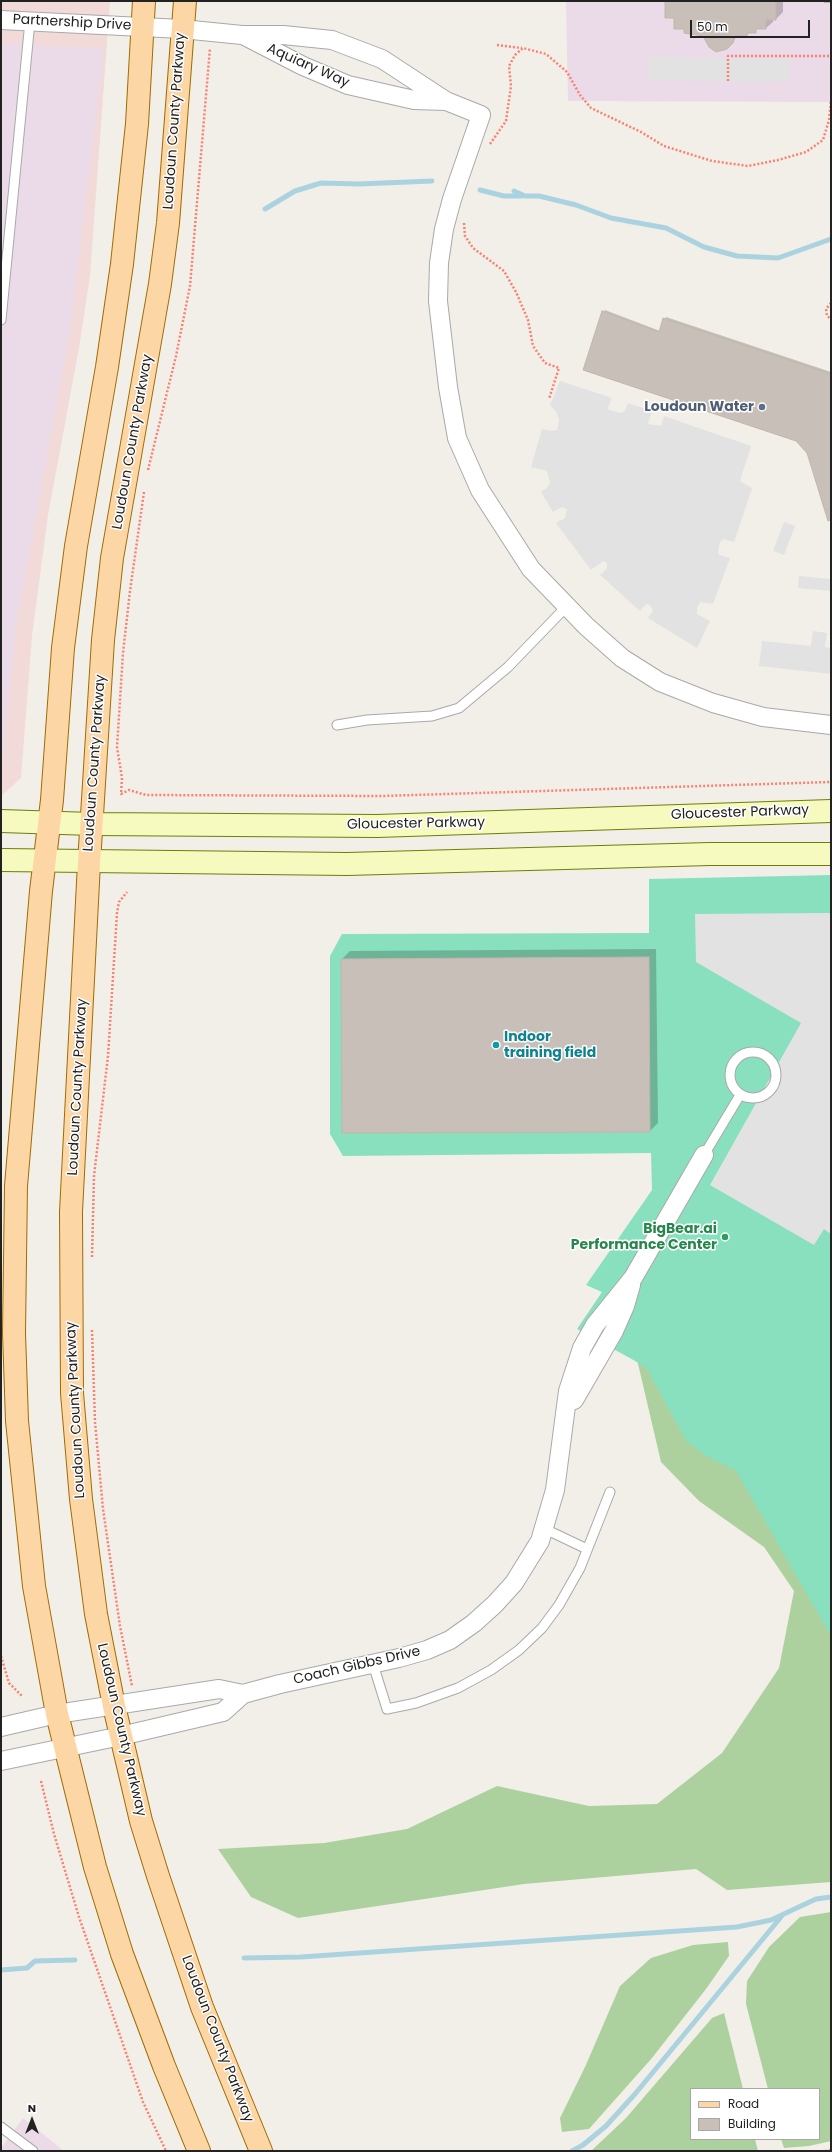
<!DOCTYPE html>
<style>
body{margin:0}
#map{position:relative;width:832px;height:2152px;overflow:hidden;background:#f2efe9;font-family:Poppins,sans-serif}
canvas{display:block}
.frame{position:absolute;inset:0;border:2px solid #222;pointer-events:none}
.legend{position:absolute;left:690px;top:2088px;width:130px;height:52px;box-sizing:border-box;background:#fff;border:1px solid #a7a7a7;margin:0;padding:5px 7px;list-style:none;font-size:12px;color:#222}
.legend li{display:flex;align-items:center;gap:8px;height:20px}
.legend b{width:20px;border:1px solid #a7a7a7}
.north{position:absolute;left:12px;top:2100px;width:40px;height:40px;-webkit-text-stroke:3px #fff;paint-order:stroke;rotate:0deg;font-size:11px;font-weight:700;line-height:16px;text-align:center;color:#222}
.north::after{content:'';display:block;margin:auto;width:14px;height:18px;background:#222;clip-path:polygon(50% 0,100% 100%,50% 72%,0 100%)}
.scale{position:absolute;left:690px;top:20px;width:120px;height:18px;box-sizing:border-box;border:2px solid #222;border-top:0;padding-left:5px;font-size:12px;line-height:14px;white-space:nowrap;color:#222;-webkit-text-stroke:3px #fff;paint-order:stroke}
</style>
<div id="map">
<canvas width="832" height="2152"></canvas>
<div class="frame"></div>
<ul class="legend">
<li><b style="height:5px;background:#fcd6a4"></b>Road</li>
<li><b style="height:11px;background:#c7bfb8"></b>Building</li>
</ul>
<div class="north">N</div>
<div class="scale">50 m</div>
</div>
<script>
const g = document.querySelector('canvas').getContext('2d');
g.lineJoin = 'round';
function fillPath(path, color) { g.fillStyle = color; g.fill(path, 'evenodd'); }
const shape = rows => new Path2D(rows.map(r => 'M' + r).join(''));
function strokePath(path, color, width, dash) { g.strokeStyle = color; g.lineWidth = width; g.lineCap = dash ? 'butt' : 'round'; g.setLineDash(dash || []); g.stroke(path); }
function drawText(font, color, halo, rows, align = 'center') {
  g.font = font + ' Poppins,sans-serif'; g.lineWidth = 3; g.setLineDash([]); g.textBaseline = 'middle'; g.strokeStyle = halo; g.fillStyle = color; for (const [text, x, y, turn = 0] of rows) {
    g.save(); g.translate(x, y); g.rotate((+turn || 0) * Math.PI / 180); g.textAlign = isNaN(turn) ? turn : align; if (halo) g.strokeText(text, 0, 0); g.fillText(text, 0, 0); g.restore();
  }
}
fillPath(shape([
 [1,1,110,1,90,276,79,348,48,515,32,636,21,778,1,796]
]), '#f2dad9');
fillPath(shape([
 [566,1,831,1,831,102,568,101],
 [1,43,104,49,71,324,17,622,1,769],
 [23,2118,64,2151,1,2151,1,2148]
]), '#ebdbe8');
fillPath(shape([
 [635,1351,831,1433,831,1882,727,1890,696,1869,524,1884,298,1918,251,1897,218,1849,324,1843,407,1829,497,1786,589,1806,657,1804,722,1753,779,1668,794,1591,764,1547,699,1501,661,1462],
 [831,1912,831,2141,809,2146,784,2148,781,2139,819,2139,819,2089,768,2089,746,2004,747,1981,769,1947,800,1917],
 [728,1942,729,1956,706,1989,652,2058,589,2129,562,2132,560,2118,585,2067,620,1986,651,1958,693,1945],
 [724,2013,743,2089,691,2089,691,2139,755,2139,758,2151,591,2151,626,2118,712,2018]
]), '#add19e');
fillPath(shape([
 [831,875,831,1636,736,1471,706,1456,686,1441,646,1367,577,1329,602,1292,586,1285,652,1190,651,1153,343,1156,330,1134,330,956,342,934,649,933,649,879]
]), '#88e0be');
fillPath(shape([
 [649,57,790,59,789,82,649,80],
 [560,381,612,398,608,408,609,410,620,413,624,412,628,403,652,411,648,424,661,426,664,416,751,446,740,481,752,488,734,542,724,539,720,542,718,551,719,555,730,558,713,604,700,602,697,608,697,614,710,621,697,648,648,618,653,611,650,605,646,604,640,611,600,575,607,568,607,563,603,561,591,570,556,523,565,518,567,509,562,507,553,512,541,492,547,488,550,483,547,471,531,467,542,429,552,431,557,430,559,421,557,413,550,405],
 [784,522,795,526,784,555,773,551],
 [799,576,831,579,831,591,798,588],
 [813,631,827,633,825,647,831,648,831,674,759,666,762,641,811,646],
 [829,913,831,914,831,1234,824,1229,814,1245,710,1185,801,1023,696,962,695,914]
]), '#e2e2e2');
fillPath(shape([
 [666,1,783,1,783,12,776,19,773,19,773,22,766,28,759,28,746,35,739,35,722,51,716,51,704,35,685,28,675,17],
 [824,1,831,1,831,3,824,3],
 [605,310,660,331,666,317,831,372,831,504,807,452,796,441,603,312],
 [656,949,658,1123,650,1131,342,959,350,951]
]), '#0003');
strokePath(shape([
 [480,190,504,196,522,196],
 [514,191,525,196,539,196,576,205,611,218,666,228,704,247,737,256,778,258,831,239],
 [265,209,295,191,321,183,359,184,432,181],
 [244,1958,301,1957,737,1927,771,1920,816,1899,831,1897],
 [1,1970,27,1968,35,1961,75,1960],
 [572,2151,583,2145,606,2126,635,2094,781,1917]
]), '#aad3df', 5);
const building = shape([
 [665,1,776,1,776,20,766,20,766,29,756,29,756,33,747,33,747,36,735,36,733,43,727,49,716,52,709,47,703,36,684,33,684,29,674,29,674,18,665,18,665,1],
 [602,311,659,332,663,318,831,374,831,520,828,521,807,453,796,441,583,370,602,311],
 [649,957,650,1132,342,1133,341,959,649,957]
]);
fillPath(building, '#c7bfb8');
strokePath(building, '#c4b6ab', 1);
const service = shape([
 [1,320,30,21],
 [337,725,367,720,432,716,459,708,508,667,567,606],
 '730 1075a23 23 0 1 1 46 0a23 23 0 1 1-46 0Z',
 [704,1155,740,1095],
 [545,1529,587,1549],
 [373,1664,387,1709,416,1703,458,1688,491,1670,519,1650,542,1628,559,1605,580,1568,610,1492],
 [1,2127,33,2151]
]);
const minor = shape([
 [1,20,182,29,242,35,283,35,332,40,382,59,446,101,481,115,452,199,444,229,439,263,438,301,448,387,457,438,480,490,531,569,586,626,622,658,660,682,713,703,763,717,831,725],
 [245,36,303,66,348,85,414,100,446,101],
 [574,1400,614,1331,625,1306,631,1285],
 [1,1727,57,1714,219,1689,243,1694],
 [1,1761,121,1736,223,1712,243,1694,280,1684,399,1658,427,1650,450,1640,474,1623,495,1604,514,1583,540,1541,555,1490,568,1391,582,1348,595,1325,633,1278,704,1155]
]);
const secondary = shape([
 [1,821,92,824,377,826,831,811],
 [1,860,347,864,710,854,831,854]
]);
const primary = shape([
 [144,1,137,124,122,264,107,367,76,546,63,648,52,800,41,891,16,1186,14,1333,17,1421,34,1586,57,1714,95,1867,122,1954,164,2066,199,2151],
 [185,1,168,223,160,284,112,558,103,640,89,863,71,1212,72,1393,81,1499,96,1614,114,1706,141,1821,158,1876,202,2007,261,2151]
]);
strokePath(service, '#a9a9a9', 11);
strokePath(minor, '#a9a9a9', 20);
strokePath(secondary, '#707d05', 24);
strokePath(primary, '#a06b00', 24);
strokePath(shape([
 [497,45,522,48],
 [728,81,728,56,831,56],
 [490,144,506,121,511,86,509,66,515,55,523,48,546,54,567,72,580,95,591,108,641,132,664,146,712,161,748,166,778,160,806,152,823,140,829,120,831,100],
 [464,223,465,236,473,248,504,271,516,292,528,320,533,346,545,363,559,368,549,399],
 [831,303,826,309,827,316,831,319],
 [148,470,176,356,190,286,210,48],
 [144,492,130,591,123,653,117,747,122,778,121,794,129,790,146,795,383,796,831,782],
 [92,1257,94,1176,108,1056,117,913,119,902,127,892],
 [92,1330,95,1422,103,1509,120,1626,132,1686],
 [1,1656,9,1683,22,1696],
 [41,1781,54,1834,79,1917,143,2102,166,2151],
 [825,2151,831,2150]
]), '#fa8072', 2.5, [2, 2]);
strokePath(service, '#fff', 9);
strokePath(minor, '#fff', 18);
strokePath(secondary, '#f7fabf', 22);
strokePath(primary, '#fcd6a4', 22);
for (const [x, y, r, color] of [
 [762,407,4,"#5c6f8a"],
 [496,1045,4,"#0f9aa8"],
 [725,1237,4,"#2e9e5b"]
]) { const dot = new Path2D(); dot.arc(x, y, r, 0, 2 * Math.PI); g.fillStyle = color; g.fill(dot); strokePath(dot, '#fff', 1.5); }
drawText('14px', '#222', '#fff', [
 ["Partnership Drive",72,23,3],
 ["Aquiary Way",308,66,24],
 ["Loudoun County Parkway",175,121,-86],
 ["Loudoun County Parkway",133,442,-80],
 ["Loudoun County Parkway",95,763,-86],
 ["Gloucester Parkway",740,813,-2],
 ["Gloucester Parkway",416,824,-1],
 ["Loudoun County Parkway",78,1087,-87],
 ["Loudoun County Parkway",76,1410,-93],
 ["Coach Gibbs Drive",357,1666,-13],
 ["Loudoun County Parkway",121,1730,77],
 ["Loudoun County Parkway",217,2039,69]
]);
drawText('bold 14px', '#4e5e75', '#fff', [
 ["Loudoun Water",754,407]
], 'right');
drawText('bold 14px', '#0d838f', '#fff', [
 ["Indoor",504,1037],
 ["training field",504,1053]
], 'left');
drawText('bold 14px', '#27864d', '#fff', [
 ["BigBear.ai",717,1229],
 ["Performance Center",717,1245]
], 'right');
</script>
